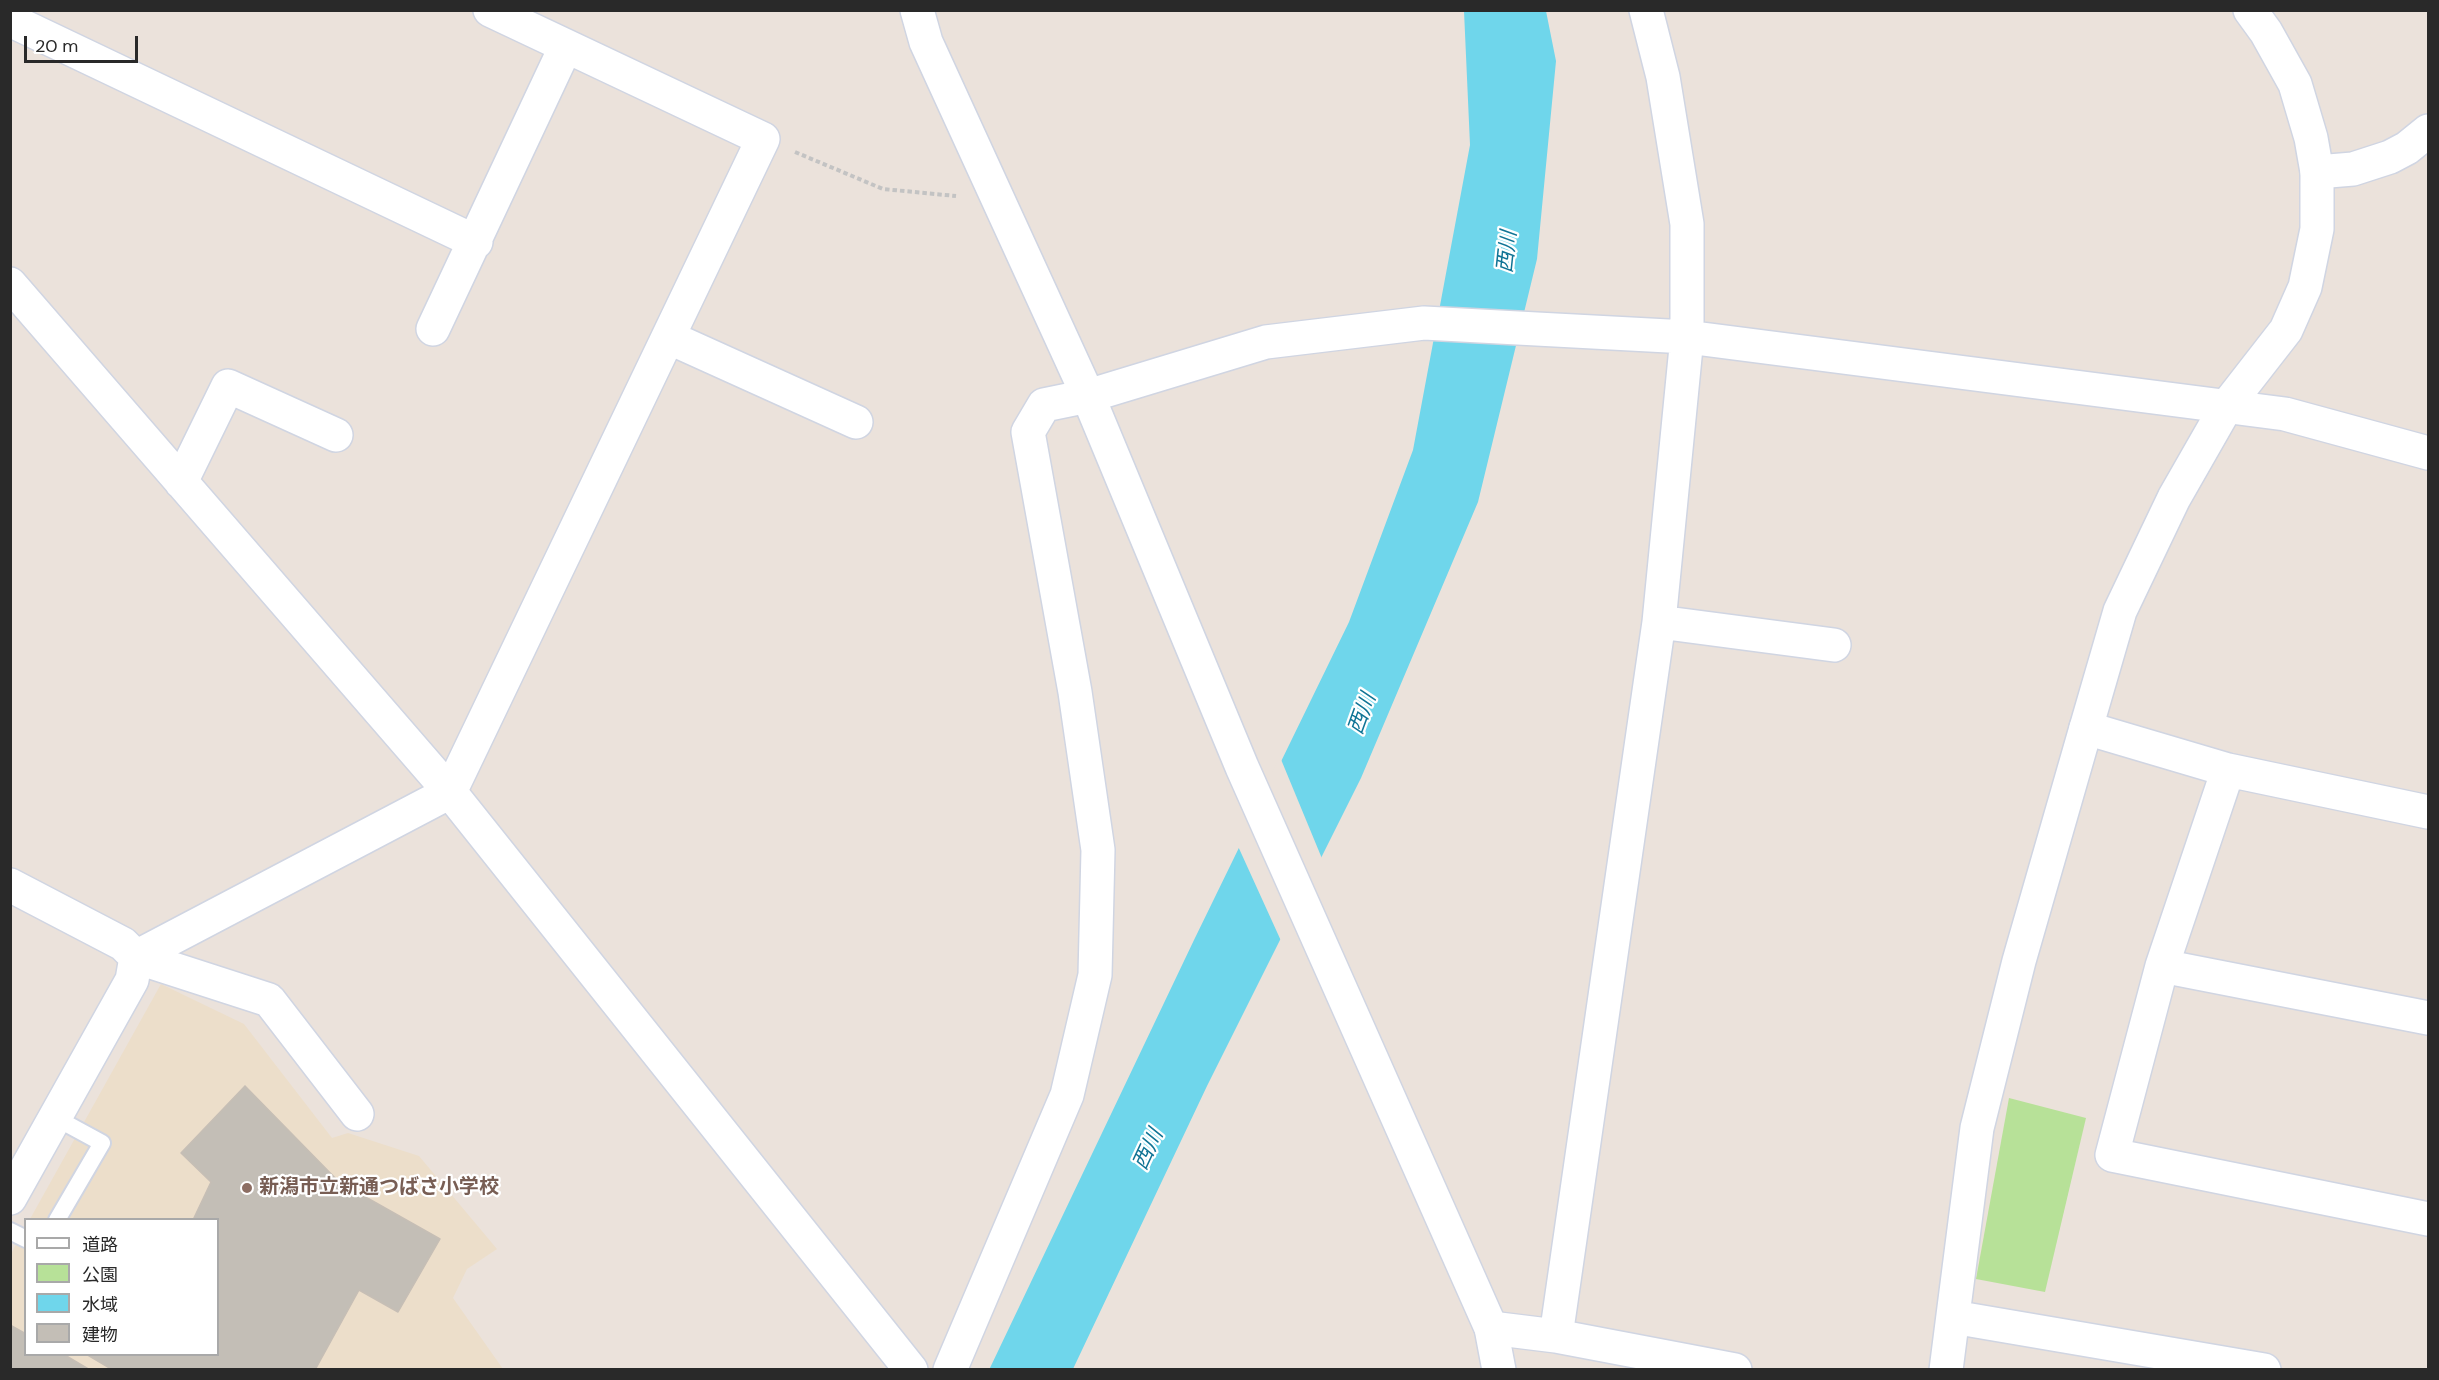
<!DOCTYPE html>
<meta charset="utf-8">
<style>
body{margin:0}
#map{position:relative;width:2439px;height:1380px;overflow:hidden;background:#ebe2db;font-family:"DM Sans","Noto Sans JP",sans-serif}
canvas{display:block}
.frame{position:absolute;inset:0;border:12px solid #292929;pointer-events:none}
.legend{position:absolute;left:24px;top:1218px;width:195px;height:138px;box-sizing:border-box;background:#fff;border:2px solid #a9a9a9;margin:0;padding:8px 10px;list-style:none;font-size:18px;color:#292929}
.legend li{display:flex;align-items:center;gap:12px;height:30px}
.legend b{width:30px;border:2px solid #a9a9a9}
.scale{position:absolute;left:24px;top:36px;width:114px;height:27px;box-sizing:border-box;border:3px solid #292929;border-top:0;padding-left:8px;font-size:18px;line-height:21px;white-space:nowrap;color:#292929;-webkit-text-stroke:4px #fff;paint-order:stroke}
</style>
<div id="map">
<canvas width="2439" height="1380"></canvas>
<div class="frame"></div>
<ul class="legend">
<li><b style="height:8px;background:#fff"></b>道路</li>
<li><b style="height:16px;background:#b7e198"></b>公園</li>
<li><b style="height:16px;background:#6fd6eb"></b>水域</li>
<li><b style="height:16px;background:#c3beb6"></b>建物</li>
</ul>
<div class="scale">20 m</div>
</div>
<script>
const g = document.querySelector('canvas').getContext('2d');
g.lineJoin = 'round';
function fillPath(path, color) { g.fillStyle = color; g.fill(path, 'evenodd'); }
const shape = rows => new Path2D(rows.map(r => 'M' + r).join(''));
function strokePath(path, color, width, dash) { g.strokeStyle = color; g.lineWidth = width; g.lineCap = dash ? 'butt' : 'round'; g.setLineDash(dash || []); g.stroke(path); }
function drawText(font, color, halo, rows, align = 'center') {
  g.font = font + ' "DM Sans","Noto Sans JP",sans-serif'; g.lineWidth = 4.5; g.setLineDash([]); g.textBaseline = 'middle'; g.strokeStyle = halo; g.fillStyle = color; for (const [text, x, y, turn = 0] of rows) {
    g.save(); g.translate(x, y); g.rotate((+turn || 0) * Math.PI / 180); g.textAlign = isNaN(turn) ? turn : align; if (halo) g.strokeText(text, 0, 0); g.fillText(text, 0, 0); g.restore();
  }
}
fillPath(shape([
 [161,984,244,1024,332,1138,348,1133,419,1156,497,1249,467,1269,453,1298,503,1369,11,1370,11,1254,25,1227,26,1354,218,1354,218,1220,30,1219]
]), '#ecdeca');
fillPath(shape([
 [2009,1098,2086,1118,2045,1292,1976,1279]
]), '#b7e198');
fillPath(shape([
 [1464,11,1546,11,1556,61,1537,259,1478,502,1361,778,1207,1086,1073,1369,989,1370,1194,940,1349,622,1413,450,1470,145]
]), '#6fd6eb');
fillPath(shape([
 [1280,757,1323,861,1282,943,1237,844]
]), '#ebe2db');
const building = shape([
 [245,1086,339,1182,440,1239,398,1312,359,1290,315,1370,113,1370,86,1354,218,1354,218,1220,193,1220,211,1182,181,1153,245,1086],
 [10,1325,26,1334,26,1354,63,1354,90,1370,10,1370,10,1325]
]);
fillPath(building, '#c3beb6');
strokePath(building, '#c6beb5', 1.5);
const lane = shape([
 [56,1118,102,1143,57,1220],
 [10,1231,26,1239]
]);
const street = shape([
 [10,20,476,242],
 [2317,172,2353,169,2390,157,2407,148,2428,131],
 [10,284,450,792,911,1370],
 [433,329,566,46],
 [668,337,856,422],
 [181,482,228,386,336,435],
 [1659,622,1834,645],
 [2228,770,2162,966,2112,1155,2428,1219],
 [10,885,123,944,136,957,132,980,10,1198],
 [136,957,450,792,763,139,490,10],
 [136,957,269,1000,357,1114],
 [2162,966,2428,1018],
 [1953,1317,2264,1370],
 [1491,1328,1556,1336,1659,622,1687,337,1687,224,1663,77,1646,10],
 [1556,1336,1735,1370],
 [950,1370,1067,1095,1095,975,1098,850,1075,692,1028,432,1044,405,1088,396,1266,342,1424,323,1687,337,2285,414,2428,453],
 [1946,1370,1977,1128,2019,961,2086,728,2228,770,2428,812]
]);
const secondary = shape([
 [917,10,926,42,1088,396,1242,767,1491,1328,1499,1370],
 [2086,728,2120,611,2174,498,2226,407,2286,330,2305,287,2317,229,2317,172,2311,138,2295,84,2266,32,2250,10]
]);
strokePath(lane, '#d0d5e2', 20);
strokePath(street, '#d0d5e2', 36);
strokePath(secondary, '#d0d5e2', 36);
strokePath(shape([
 [795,152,883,189,956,196]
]), '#c3c3c3', 4, [4.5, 3]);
strokePath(lane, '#fff', 16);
strokePath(street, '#fff', 33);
strokePath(secondary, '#fff', 33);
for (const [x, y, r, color] of [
 [247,1188,6,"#8d6e63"]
]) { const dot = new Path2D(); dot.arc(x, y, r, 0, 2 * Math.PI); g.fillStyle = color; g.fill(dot); strokePath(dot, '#fff', 2); }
drawText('bold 20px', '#785e54', '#fff', [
 ["新潟市立新通つばさ小学校",259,1188]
], 'left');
drawText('italic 21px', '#107495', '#fff', [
 ["西川",1508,252,-84],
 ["西川",1363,714,-70],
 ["西川",1149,1150,-65]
]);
</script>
